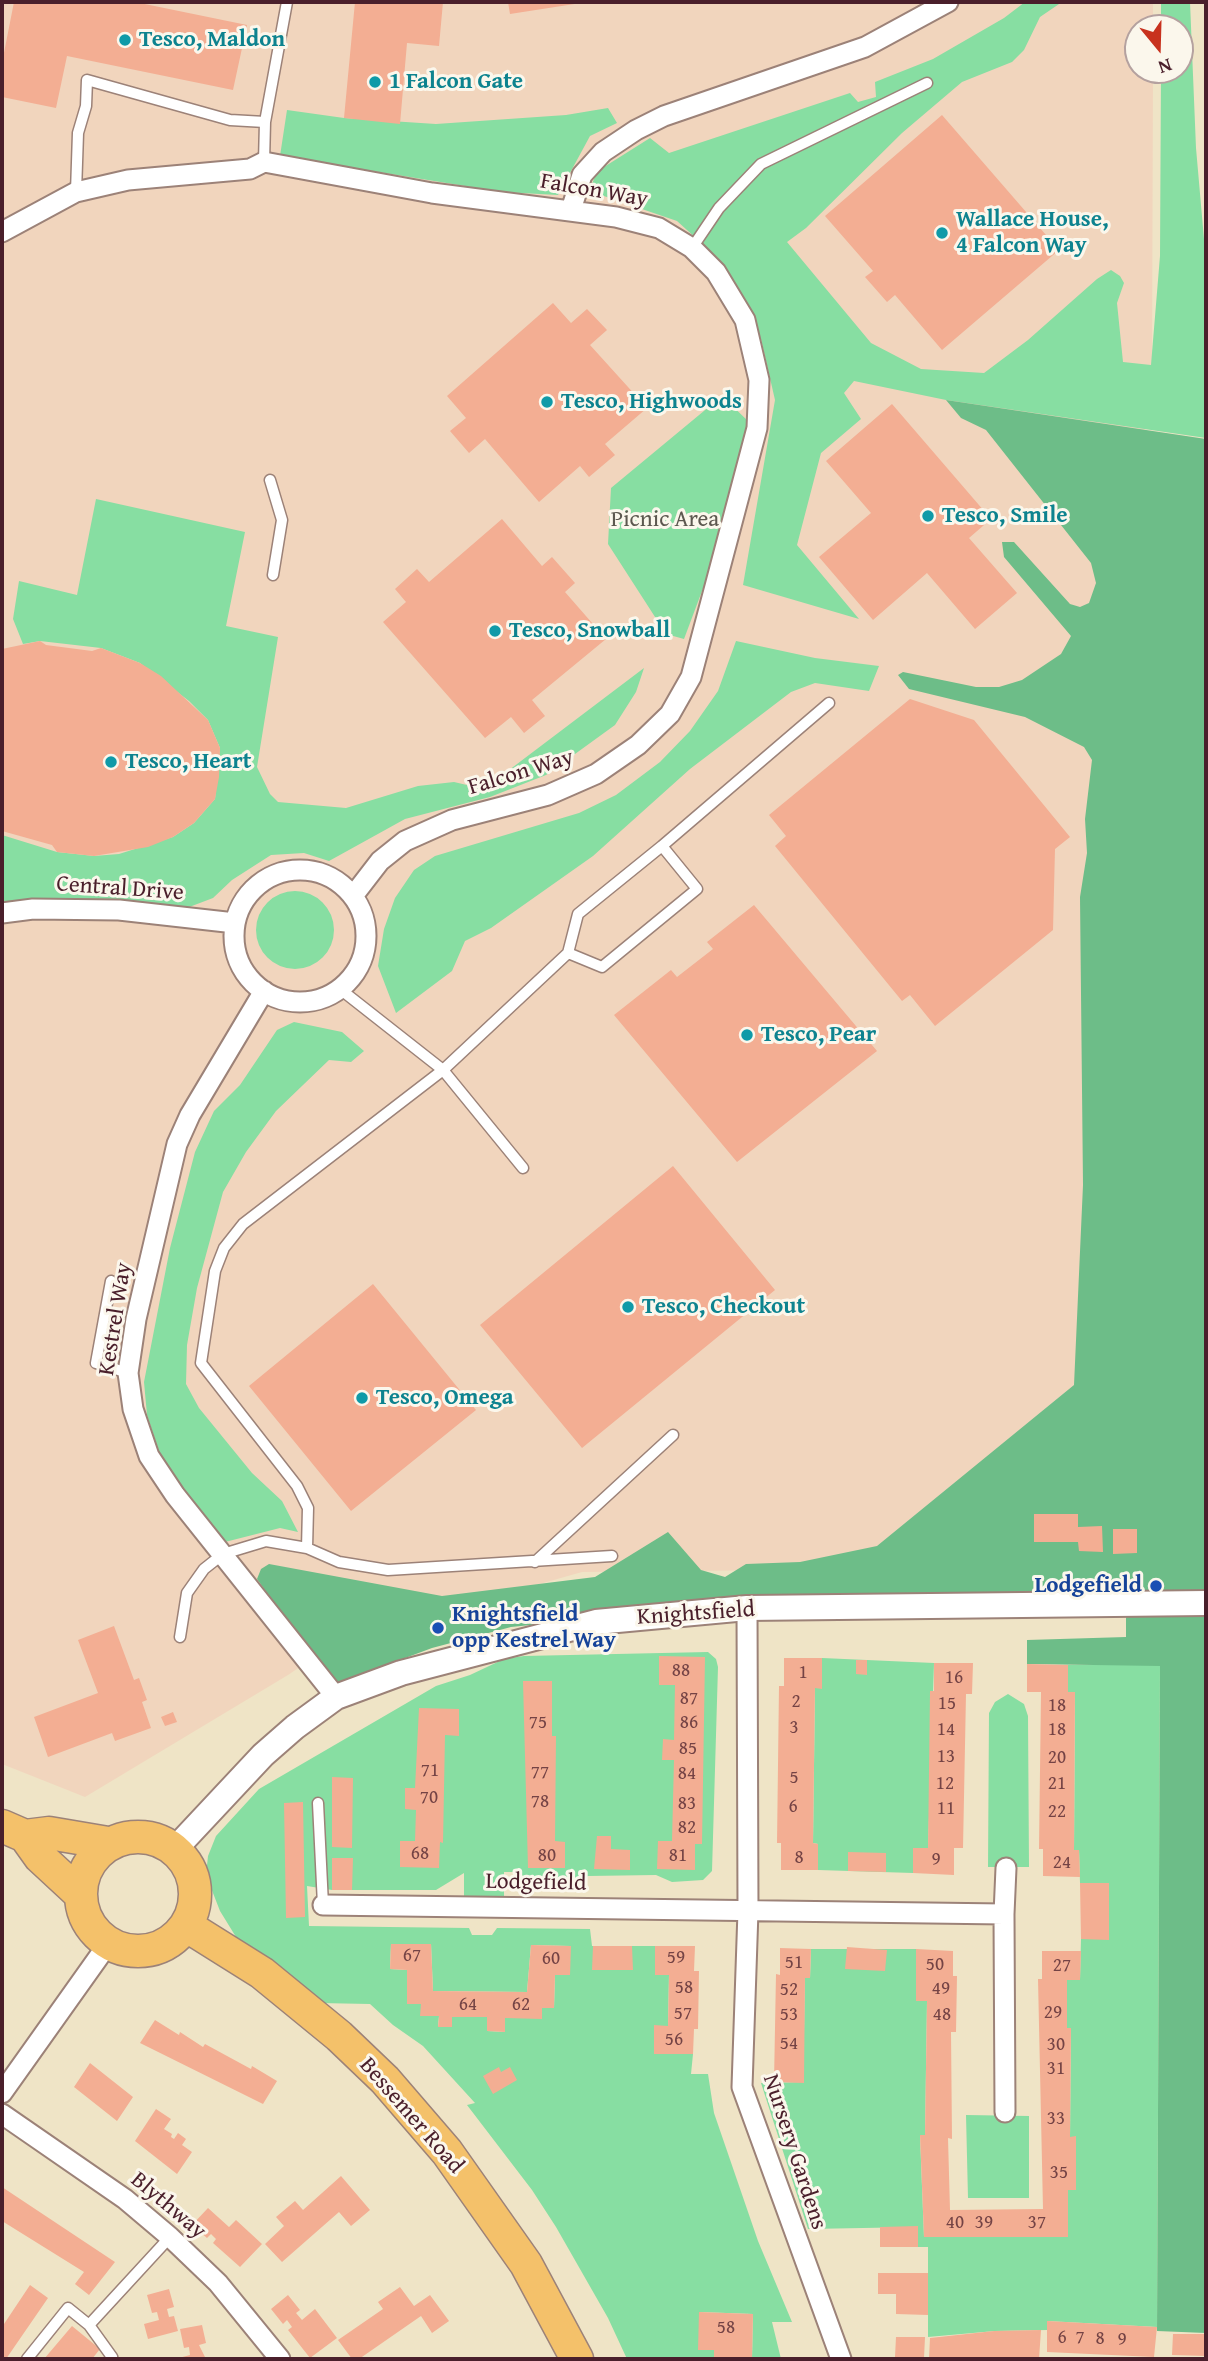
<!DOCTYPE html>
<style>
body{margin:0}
#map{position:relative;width:1208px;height:2361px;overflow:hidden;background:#efe4c6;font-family:"Gentium Book Plus",serif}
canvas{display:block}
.frame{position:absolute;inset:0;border:4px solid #4a1f2b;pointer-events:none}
.north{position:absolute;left:1124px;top:14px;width:70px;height:70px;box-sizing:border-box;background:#fbf7ec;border:2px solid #b4a19f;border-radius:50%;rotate:161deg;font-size:19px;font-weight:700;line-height:28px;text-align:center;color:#4a1f2b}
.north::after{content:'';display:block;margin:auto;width:24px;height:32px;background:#c8321e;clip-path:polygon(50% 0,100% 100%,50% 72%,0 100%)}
</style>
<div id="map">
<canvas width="1208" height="2361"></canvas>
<div class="frame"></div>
<div class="north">N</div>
</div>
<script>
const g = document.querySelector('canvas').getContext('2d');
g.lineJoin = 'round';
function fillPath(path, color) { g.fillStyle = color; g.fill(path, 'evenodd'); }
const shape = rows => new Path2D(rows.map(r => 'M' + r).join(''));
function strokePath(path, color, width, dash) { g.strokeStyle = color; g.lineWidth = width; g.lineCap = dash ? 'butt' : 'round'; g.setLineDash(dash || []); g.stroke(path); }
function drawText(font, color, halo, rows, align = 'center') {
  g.font = font + ' "Gentium Book Plus",serif'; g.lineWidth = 6; g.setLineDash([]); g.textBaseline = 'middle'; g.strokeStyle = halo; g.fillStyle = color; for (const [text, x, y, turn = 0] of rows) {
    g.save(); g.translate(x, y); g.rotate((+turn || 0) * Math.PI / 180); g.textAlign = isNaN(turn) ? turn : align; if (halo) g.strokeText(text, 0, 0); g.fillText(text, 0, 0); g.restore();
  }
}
fillPath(shape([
 [2,2,1153,2,1153,28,1138,28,1138,70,1153,70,1152,372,1112,682,1151,1488,785,1570,582,1572,338,1641,288,1675,85,1797,2,1764]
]), '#f1d5bd');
fillPath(shape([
 [1025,2,1062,2,1040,17,1024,50,1012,62,962,82,902,133,806,228,787,242,871,343,921,369,984,373,1028,340,1097,279,1111,270,1120,276,1124,283,1117,303,1123,362,1151,365,1160,256,1161,70,1180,70,1180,28,1161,28,1161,2,1190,2,1196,148,1206,262,1206,438,946,400,854,381,844,393,861,419,821,453,797,545,859,619,743,585,775,400,761,339,718,258,677,221,598,194,592,184,596,174,604,167,650,138,669,153,850,93,858,102,876,97,875,82,933,59,1004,18],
 [608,108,617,123,590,136,558,195,502,192,280,156,287,110,344,118,436,124,566,115],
 [722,396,748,421,714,559,684,639,666,634,608,544,611,488],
 [96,499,245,532,226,626,278,637,257,767,270,794,278,802,346,808,418,786,454,782,484,789,644,668,636,692,615,725,546,775,490,797,405,819,329,861,304,853,271,855,232,880,213,898,184,909,60,901,2,902,2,835,57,852,94,856,119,854,173,837,194,823,215,799,220,748,208,720,189,701,140,663,101,648,40,641,23,644,13,619,19,581,77,595],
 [736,641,815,658,879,666,869,691,815,683,791,692,690,769,593,856,491,928,465,941,452,971,396,1013,378,966,384,929,395,898,414,870,435,856,579,813,616,795,660,762,690,731,718,691],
 '256 930a39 39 0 1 1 78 0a39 39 0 1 1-78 0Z',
 [294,1022,342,1032,364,1051,351,1062,329,1060,276,1111,246,1152,223,1192,197,1288,187,1345,186,1384,199,1408,252,1473,282,1501,298,1532,280,1528,225,1542,185,1494,159,1451,147,1415,144,1382,170,1248,195,1152,214,1111,240,1085,277,1030],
 [708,1652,716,1659,718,1667,712,1871,703,1880,672,1882,656,1875,588,1876,574,1885,528,1881,519,1872,504,1872,504,1907,464,1907,464,1873,436,1890,352,1890,332,1859,332,1890,307,1886,309,1926,469,1928,472,1935,492,1935,497,1928,590,1929,592,1946,655,1946,655,1975,669,1975,668,2026,654,2026,654,2053,693,2054,691,2074,708,2074,714,2113,758,2241,792,2322,772,2322,781,2359,752,2359,753,2314,700,2312,699,2350,714,2350,714,2359,627,2359,608,2318,556,2227,532,2190,467,2105,475,2103,423,2046,393,2025,370,2004,318,2003,236,1937,220,1911,206,1875,208,1856,216,1836,259,1789,436,1686,470,1675,504,1659,524,1656],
 [391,1944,431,1944,433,1991,527,1992,531,1945,570,1946,570,1975,555,1975,554,2008,542,2008,542,2018,505,2018,505,2032,487,2031,487,2017,452,2017,452,2027,438,2026,439,2016,421,2016,421,2004,407,2003,407,1970,390,1969],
 [822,1658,934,1663,928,1848,913,1848,913,1873,818,1870,818,1844,813,1843,815,1688,822,1688],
 [1068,1665,1160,1665,1157,2327,1047,2321,1047,2330,995,2331,928,2337,928,2247,918,2247,918,2227,808,2229,761,2083,803,2082,805,1978,810,1978,811,1949,916,1949,916,2001,927,2001,925,2135,920,2136,924,2237,1067,2237,1068,2190,1076,2190,1076,2137,1070,2137,1071,2029,1067,2028,1067,1980,1080,1979,1081,1939,1109,1939,1109,1884,1080,1883,1079,1850,1074,1850,1075,1693,1068,1692],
 [1008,1694,1024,1704,1028,1716,1029,1867,988,1867,989,1713,995,1702],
 [966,2115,1029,2116,1029,2198,968,2198]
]), '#87dea2');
fillPath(shape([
 [946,400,1206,439,1206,1603,550,1623,511,1627,432,1648,333,1685,257,1579,261,1569,269,1564,442,1596,595,1577,668,1532,701,1570,725,1577,746,1564,800,1562,877,1546,1074,1385,1083,1185,1080,897,1087,853,1085,819,1092,760,1084,747,1025,717,909,689,898,675,903,672,976,687,999,687,1022,680,1061,654,1071,636,1004,557,1002,542,1014,542,1070,604,1080,607,1089,603,1096,583,1091,563,986,430,961,418],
 [1206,1610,1206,2333,1157,2331,1160,1666,1027,1664,1027,1640,1126,1637,1126,1614]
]), '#6dbd88');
fillPath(shape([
 [14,2,135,2,247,25,233,90,67,56,56,108,2,97,2,63],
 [355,2,443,2,439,46,407,43,400,124,344,118],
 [508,2,581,2,581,3,510,14],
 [942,115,1059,250,942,350,895,295,887,302,865,277,873,271,825,216],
 [553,303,571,323,587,309,607,330,590,345,647,408,605,444,615,455,589,477,580,466,539,502,485,439,469,453,450,431,466,418,447,396],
 [892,404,991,519,969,538,1017,593,975,629,927,573,873,620,819,557,871,513,826,461],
 [502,519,542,566,552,557,575,583,565,592,606,639,532,700,545,716,524,733,511,717,485,738,383,622,406,602,395,589,417,569,429,582],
 [40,641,46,645,92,651,101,648,140,663,161,676,208,720,220,748,219,777,215,799,194,823,173,837,148,847,94,856,57,852,52,845,2,831,2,649],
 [910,699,974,720,1070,837,1055,849,1053,930,935,1026,910,995,902,1001,775,846,786,836,769,815],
 [754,905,877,1051,737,1162,614,1015,671,970,677,977,713,949,707,942],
 [673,1166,775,1290,582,1448,480,1325],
 [373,1284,476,1410,351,1511,249,1386],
 [1034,1514,1078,1514,1078,1527,1102,1526,1103,1552,1079,1551,1078,1542,1034,1542],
 [1113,1529,1137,1529,1137,1553,1113,1554],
 [114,1626,134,1680,139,1678,147,1700,142,1702,151,1728,115,1741,112,1733,48,1757,34,1717,98,1693,78,1640],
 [659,1656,705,1657,702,1844,695,1844,695,1870,657,1869,658,1841,672,1841,674,1760,662,1760,663,1739,674,1740,675,1685,659,1685],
 [784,1658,822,1658,822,1689,815,1688,813,1843,818,1844,818,1870,781,1870,781,1843,777,1843,779,1686,784,1686],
 [856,1660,867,1660,867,1675,856,1674],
 [934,1663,973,1663,972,1694,966,1694,963,1848,954,1848,954,1875,913,1873,913,1848,928,1848,930,1691,934,1691],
 [1027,1664,1068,1665,1068,1692,1075,1692,1074,1850,1079,1850,1080,1877,1043,1876,1043,1849,1039,1849,1041,1692,1027,1692],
 [523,1681,552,1681,552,1736,556,1736,555,1841,565,1842,565,1868,528,1868],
 [419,1708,459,1709,459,1736,445,1735,443,1843,440,1842,439,1868,400,1867,400,1841,415,1841,416,1810,405,1809,405,1788,415,1788],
 [173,1712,177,1722,165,1726,161,1717],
 [332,1777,353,1778,352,1848,332,1847],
 [303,1802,305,1917,286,1918,284,1803],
 [597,1836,611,1836,611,1849,630,1850,630,1870,594,1869],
 [848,1852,886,1853,886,1872,848,1871],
 [332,1858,353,1858,352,1890,332,1890],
 [1080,1883,1109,1883,1109,1940,1081,1939],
 [391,1944,431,1944,433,1991,527,1992,531,1945,571,1946,570,1975,555,1975,554,2008,542,2008,542,2019,505,2018,505,2032,487,2031,487,2017,452,2017,452,2027,438,2027,439,2016,420,2016,421,2004,407,2004,407,1970,390,1969],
 [593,1946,632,1946,633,1970,592,1970],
 [655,1946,695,1946,694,1971,699,1971,698,2029,694,2029,693,2054,654,2054,654,2025,668,2026,669,1975,655,1975],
 [847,1947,887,1950,885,1971,845,1969],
 [780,1948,811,1949,810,1978,805,1978,804,2083,774,2082,776,1974,780,1975],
 [916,1949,953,1951,953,1976,957,1976,956,2032,951,2032,952,2139,948,2138,950,2210,1043,2209,1038,1979,1042,1979,1042,1951,1081,1951,1080,1980,1067,1980,1067,2028,1071,2028,1070,2137,1076,2136,1076,2190,1068,2190,1068,2237,924,2237,920,2135,925,2135,927,2001,916,2001],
 [155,2020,179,2035,180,2032,203,2047,205,2044,251,2069,252,2066,277,2081,263,2104,140,2043],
 [90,2063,133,2097,117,2121,74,2087],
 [499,2067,501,2072,510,2067,517,2080,493,2094,483,2076],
 [156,2109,171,2119,164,2129,172,2134,171,2137,174,2139,178,2133,186,2139,182,2145,192,2152,177,2174,135,2141],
 [341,2176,370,2210,351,2226,339,2212,282,2262,265,2244,284,2226,276,2217,295,2201,303,2210],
 [2,2187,115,2262,89,2295,75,2284,84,2272,2,2221],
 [208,2208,229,2227,236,2220,262,2244,240,2267,213,2243,216,2239,211,2234,207,2238,192,2225],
 [918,2226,918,2247,880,2247,880,2227],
 [878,2273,928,2273,928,2315,896,2314,896,2294,878,2294],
 [30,2285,48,2298,6,2359,2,2357,2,2327],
 [400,2287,414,2306,430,2295,449,2321,432,2333,421,2316,359,2359,352,2359,338,2340,383,2309,378,2302],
 [169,2289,174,2307,167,2309,169,2317,174,2316,178,2331,148,2339,144,2324,159,2320,157,2312,152,2313,147,2295],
 [288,2295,300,2310,296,2313,302,2320,315,2309,337,2338,310,2358,288,2330,292,2327,287,2320,283,2324,271,2309],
 [699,2312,753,2314,752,2359,714,2359,714,2350,698,2350],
 [1047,2321,1157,2327,1154,2357,1047,2352],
 [202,2325,206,2343,199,2345,206,2359,175,2359,190,2355,189,2347,184,2348,180,2329],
 [72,2326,100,2349,92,2359,44,2359],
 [1041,2330,1039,2359,929,2359,930,2338,994,2331],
 [1173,2334,1206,2334,1206,2356,1172,2355],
 [896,2337,925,2337,924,2358,895,2357]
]), '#f3ae93');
const service = shape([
 [265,122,287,2],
 [76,192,78,133,86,106,87,80,230,120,265,122,264,162],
 [692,248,719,208,761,164,927,83],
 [270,480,282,520,273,575],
 [662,846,697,889,602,967,568,953,578,914,662,846],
 [662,846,829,703],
 [568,953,443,1070,243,1224,224,1248,215,1271,201,1363,297,1486,308,1508,307,1548,339,1562,388,1570,612,1556],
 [340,989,443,1070,523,1168],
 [111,1281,96,1363,128,1373],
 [535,1562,673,1435],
 [180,1637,187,1593,204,1569,223,1554,266,1541,307,1548],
 [318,1803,323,1905],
 [89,2325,112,2357,110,2359],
 [27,2359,68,2308,89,2325,170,2237]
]);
const minor = shape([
 [571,210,582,175,603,152,636,130,664,116,865,47,948,2],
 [2,232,76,192,128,180,250,169,264,162,432,193,616,217,659,228,692,248,716,272,745,320,759,380,757,428,691,677,670,714,638,745,596,774,548,795,452,820,405,841,380,861,353,896],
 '234 936a66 66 0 1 1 132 0a66 66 0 1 1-132 0Z',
 [2,913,33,909,119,910,235,923],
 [264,991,190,1115,177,1144,136,1319,128,1373,133,1409,149,1456,175,1495,336,1697],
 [747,1608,748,1911,742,2087,841,2359],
 [323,1905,1004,1914,1005,2112],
 [1004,1914,1006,1868],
 [2,2093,108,1944],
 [2,2114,125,2199,170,2237,218,2283,280,2359]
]);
const tertiary = shape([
 [175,1849,263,1755,295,1727,336,1697,401,1673,596,1622,747,1608,1206,1603]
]);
const primary = shape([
 [2,1826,25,1836,49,1833,108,1843],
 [25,1836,40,1857,81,1895],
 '81 1894a57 57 0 1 1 114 0a57 57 0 1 1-114 0Z',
 [187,1926,262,1973,339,2036,385,2080,447,2152,526,2264,577,2359]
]);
strokePath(service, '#9c8278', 13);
strokePath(minor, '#9c8278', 23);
strokePath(tertiary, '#9c8278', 28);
strokePath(primary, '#9c8278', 35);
strokePath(service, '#fff', 10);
strokePath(minor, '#fff', 19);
strokePath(tertiary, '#fff', 24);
strokePath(primary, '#f4c16a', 32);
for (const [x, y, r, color] of [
 [125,40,7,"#0f9aa8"],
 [375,82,7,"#0f9aa8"],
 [942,233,7,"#0f9aa8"],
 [547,402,7,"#0f9aa8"],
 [928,516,7,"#0f9aa8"],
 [495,631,7,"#0f9aa8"],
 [111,762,7,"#0f9aa8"],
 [747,1035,7,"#0f9aa8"],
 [628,1307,7,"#0f9aa8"],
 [362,1398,7,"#0f9aa8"],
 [1156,1586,7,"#1a4fb4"],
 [438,1628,7,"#1a4fb4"]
]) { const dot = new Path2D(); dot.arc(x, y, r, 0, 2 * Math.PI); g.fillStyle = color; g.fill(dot); strokePath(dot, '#fbf7ec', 2.5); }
drawText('19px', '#744345', null, [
 ["88",681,1671],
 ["1",803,1673],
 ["16",954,1678],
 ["87",689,1699],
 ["2",796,1702],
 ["15",947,1704],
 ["18",1057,1706],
 ["75",538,1723],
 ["86",689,1723],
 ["3",794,1728],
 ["14",946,1730],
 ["18",1057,1730],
 ["85",688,1749],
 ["13",946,1757],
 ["20",1057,1758],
 ["71",430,1771],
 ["77",540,1773],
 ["84",687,1774],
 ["5",794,1778],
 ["12",945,1784],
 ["21",1057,1784],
 ["70",429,1798],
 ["78",540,1802],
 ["83",687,1804],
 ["6",793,1807],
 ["11",946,1809],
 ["22",1057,1812],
 ["82",687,1828],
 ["68",420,1854],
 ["80",547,1856],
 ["81",678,1856],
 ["8",799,1858],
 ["9",936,1860],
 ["24",1062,1863],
 ["67",412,1956],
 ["59",676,1958],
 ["60",551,1959],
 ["51",794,1963],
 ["50",935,1965],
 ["27",1062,1966],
 ["58",684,1988],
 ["49",941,1989],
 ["52",789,1990],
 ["64",468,2005],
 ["62",521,2005],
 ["29",1053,2013],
 ["57",683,2014],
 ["53",789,2015],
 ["48",942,2015],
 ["56",674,2040],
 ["54",789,2044],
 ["30",1056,2045],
 ["31",1056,2069],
 ["33",1056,2119],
 ["35",1059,2173],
 ["40",955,2223],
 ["39",984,2223],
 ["37",1037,2223],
 ["58",726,2328],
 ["6",1062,2338],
 ["7",1080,2338],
 ["8",1100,2339],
 ["9",1122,2340]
]);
drawText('bold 23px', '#0d838f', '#fbf7ec', [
 ["Tesco, Maldon",139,40],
 ["1 Falcon Gate",389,82],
 ["Wallace House,",956,220],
 ["4 Falcon Way",956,246],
 ["Tesco, Highwoods",561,402],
 ["Tesco, Smile",942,516],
 ["Tesco, Snowball",509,631],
 ["Tesco, Heart",125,762],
 ["Tesco, Pear",761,1035],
 ["Tesco, Checkout",642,1307],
 ["Tesco, Omega",376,1398]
], 'left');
drawText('23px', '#4a1f2b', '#fbf7ec', [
 ["Falcon Way",594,191,10],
 ["Falcon Way",521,773,-17],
 ["Central Drive",120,889,4],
 ["Kestrel Way",116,1319,-81],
 ["Knightsfield",696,1614,-4],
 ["Lodgefield",536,1883,1],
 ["Bessemer Road",411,2116,49],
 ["Nursery Gardens",794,2152,72],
 ["Blythway",168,2206,40]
]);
drawText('23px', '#5c584f', '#fbf7ec', [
 ["Picnic Area",665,520]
]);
drawText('bold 23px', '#164399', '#fbf7ec', [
 ["Lodgefield",1142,1586],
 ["Knightsfield",452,1615,"left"],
 ["opp Kestrel Way",452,1641,"left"]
], 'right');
</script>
